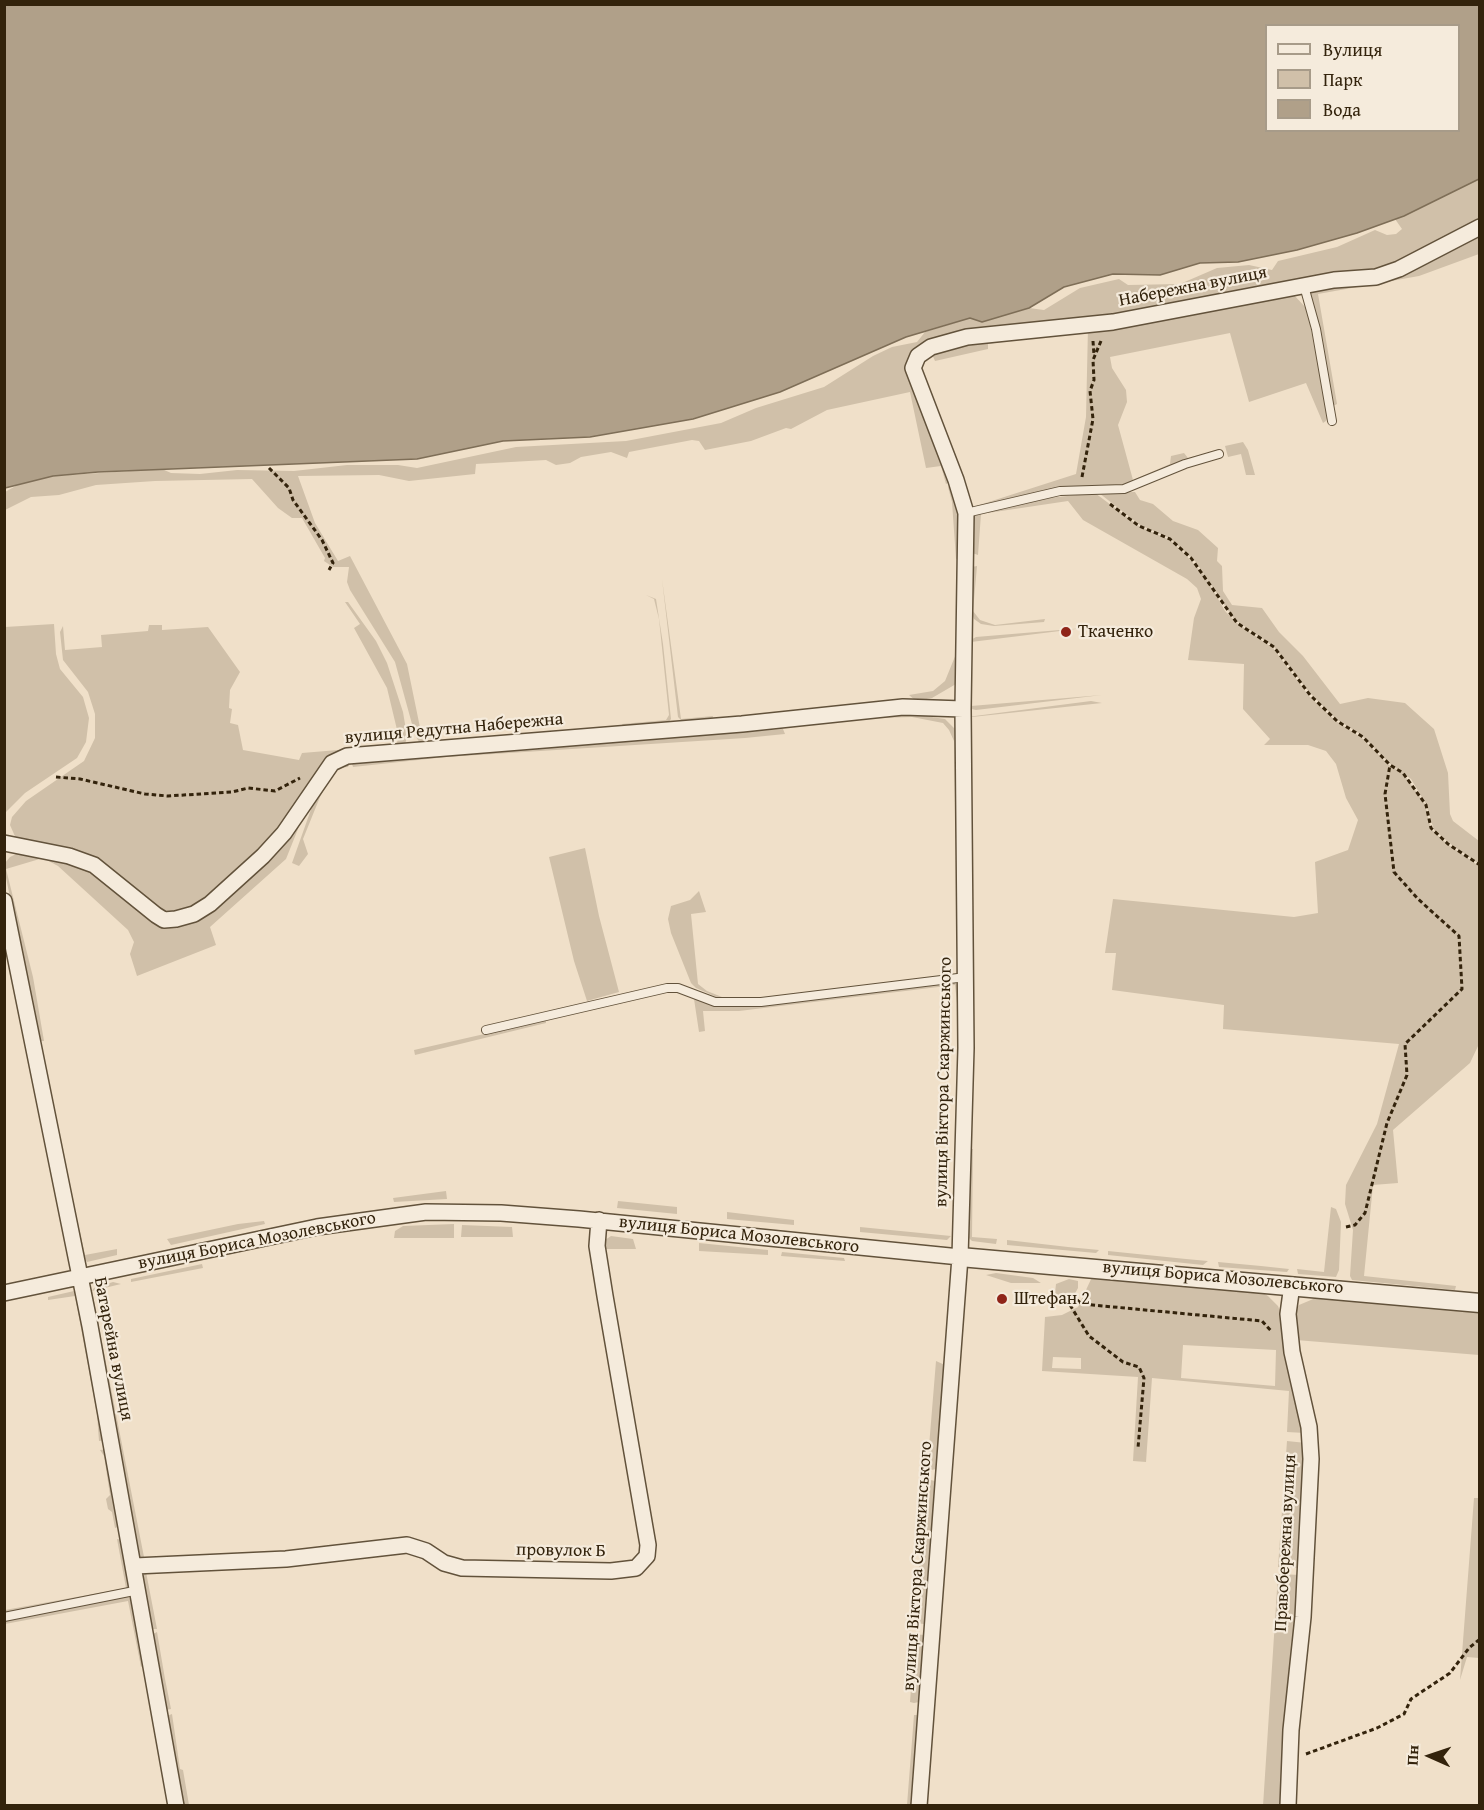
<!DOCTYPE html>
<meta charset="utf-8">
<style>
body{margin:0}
#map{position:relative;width:1484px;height:1810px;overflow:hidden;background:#f0e0c9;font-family:"Gentium Book Plus",serif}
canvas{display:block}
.frame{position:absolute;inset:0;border:6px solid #33230c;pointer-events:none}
.legend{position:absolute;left:1265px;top:24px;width:195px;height:108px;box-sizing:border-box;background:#f5ebdc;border:2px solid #a79b89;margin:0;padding:8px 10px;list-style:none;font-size:18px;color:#33230c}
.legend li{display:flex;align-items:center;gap:12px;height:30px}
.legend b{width:30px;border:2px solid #a79b89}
.north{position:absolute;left:1400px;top:1726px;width:60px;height:60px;-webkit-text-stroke:4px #f5ebdc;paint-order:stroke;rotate:273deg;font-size:16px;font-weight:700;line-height:24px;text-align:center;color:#33230c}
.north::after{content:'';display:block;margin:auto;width:21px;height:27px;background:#33230c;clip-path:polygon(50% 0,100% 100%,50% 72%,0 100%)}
</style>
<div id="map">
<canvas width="1484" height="1810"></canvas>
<div class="frame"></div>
<ul class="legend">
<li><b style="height:8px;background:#f5ebdc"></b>Вулиця</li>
<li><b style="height:16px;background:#d0c0a9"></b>Парк</li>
<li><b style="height:16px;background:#b0a089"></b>Вода</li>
</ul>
<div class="north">Пн</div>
</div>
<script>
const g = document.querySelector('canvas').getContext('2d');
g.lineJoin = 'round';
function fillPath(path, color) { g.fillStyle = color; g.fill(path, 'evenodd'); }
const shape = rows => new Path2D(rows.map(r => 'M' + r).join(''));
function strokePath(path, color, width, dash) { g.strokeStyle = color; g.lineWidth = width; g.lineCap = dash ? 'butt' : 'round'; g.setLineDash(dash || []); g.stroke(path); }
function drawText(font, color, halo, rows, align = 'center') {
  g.font = font + ' "Gentium Book Plus",serif'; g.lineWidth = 4.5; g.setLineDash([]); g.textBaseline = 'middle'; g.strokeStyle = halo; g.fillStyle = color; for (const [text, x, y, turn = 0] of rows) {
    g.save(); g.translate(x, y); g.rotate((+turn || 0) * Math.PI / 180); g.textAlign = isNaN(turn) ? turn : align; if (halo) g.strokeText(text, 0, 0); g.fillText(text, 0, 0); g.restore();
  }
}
fillPath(shape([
 [1479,179,1479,221,1406,261,1375,272,1291,285,1250,288,1179,301,1127,317,948,338,909,370,913,390,952,481,946,484,941,466,926,468,910,392,827,410,791,429,786,428,751,441,705,450,699,441,692,440,629,452,627,458,611,452,581,457,570,463,556,465,546,460,476,464,475,474,409,481,379,475,298,476,315,523,338,561,350,556,407,664,423,742,461,739,461,743,421,745,415,735,395,662,350,590,347,582,349,567,333,567,324,561,325,558,302,518,292,518,278,508,252,479,155,481,96,485,59,495,31,497,5,510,5,492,21,483,53,476,162,469,171,473,200,474,237,470,294,471,347,465,398,465,417,468,516,447,626,441,721,423,756,408,824,387,873,356,892,347,917,342,925,332,970,318,982,322,1029,308,1044,310,1080,288,1119,279,1128,285,1180,284,1217,268,1249,265,1272,270,1278,261,1337,247,1375,230,1387,235,1396,234,1402,229,1395,219],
 [1479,230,1479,254,1419,276,1318,294,1337,404,1333,406,1310,290,1338,285],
 [1293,294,1307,309,1328,415,1326,421,1323,423,1306,383,1249,402,1230,333,1110,357,1112,368,1126,390,1127,402,1118,425,1133,480,1170,464,1171,456,1184,453,1188,458,1214,451,1128,484,1073,487,1019,496,970,508,1076,474,1086,417,1088,327],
 [1028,338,988,344,988,349,935,361,932,354,965,342],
 [1243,442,1248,450,1255,475,1246,475,1241,454,1228,457,1225,446],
 [953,484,958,501,960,557,956,559,952,502,948,487],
 [1135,492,1140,500,1153,504,1173,521,1198,530,1218,548,1217,561,1222,566,1223,591,1232,605,1262,608,1279,632,1303,656,1340,704,1368,698,1405,703,1434,729,1448,773,1450,814,1453,821,1479,841,1479,864,1453,846,1434,830,1426,804,1411,779,1389,763,1360,734,1336,719,1309,692,1274,647,1234,619,1195,561,1169,538,1140,525,1099,493],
 [1095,493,1139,526,1170,540,1182,551,1205,576,1225,611,1237,623,1273,648,1309,696,1336,721,1362,738,1389,765,1403,773,1425,804,1431,829,1446,843,1479,866,1479,1044,1470,1063,1393,1130,1398,1183,1373,1185,1364,1276,1456,1286,1455,1290,1352,1280,1350,1276,1353,1230,1345,1204,1346,1185,1377,1124,1399,1044,1223,1029,1224,1005,1112,990,1116,953,1105,953,1113,899,1294,917,1318,913,1315,862,1348,850,1358,820,1346,798,1336,764,1326,751,1308,745,1264,745,1270,739,1243,709,1244,664,1188,660,1194,618,1201,599,1197,588,1187,579,1083,520,1068,501,981,514,978,555,972,553,972,516,976,513,1030,500],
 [977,566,973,611,980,620,995,625,1045,619,1044,622,994,626,981,624,974,619,971,611,972,567],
 [957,568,960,569,956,684,932,698,916,701,909,695,933,691,945,681,956,654],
 [662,579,681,719,713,716,712,720,683,722,678,717],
 [646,595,656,599,663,644,671,719,668,723,623,726,622,724,666,720,669,715,659,619,654,599],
 [345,602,348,602,376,641,387,663,403,712,407,736,405,745,395,746,399,738,387,688,354,628,360,624],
 [54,624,56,654,60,669,83,697,89,718,86,742,77,758,25,793,5,813,5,627],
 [149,625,162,625,162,630,208,627,240,672,230,690,229,708,232,709,230,723,238,725,243,750,299,760,302,753,362,748,353,750,289,821,199,907,171,914,155,909,118,875,17,841,10,825,12,817,26,801,84,761,95,738,95,714,88,692,63,660,60,632,63,626,65,650,102,647,101,635,148,631],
 [1084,628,971,642,971,706,1102,695,976,710,967,708,969,641,976,637],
 [1091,701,1102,703,972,717,972,738,968,737,967,717],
 [911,714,945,719,958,732,957,802,955,804,954,741,949,730,943,723,912,717,879,718],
 [783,729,785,734,745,738,446,757,353,767,352,764],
 [349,764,348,767,336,768,320,797,303,839,308,854,299,866,292,863,314,801,333,770,340,765],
 [302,819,286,859,210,927,216,945,137,976,130,954,134,942,128,930,58,866,43,858,6,869,33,977,44,1041,40,1041,5,873,5,863,10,857,20,852,32,851,97,872,177,925],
 [585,848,599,916,619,992,587,1001,574,961,549,857],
 [699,891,706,912,691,914,698,984,707,991,722,997,757,997,721,999,696,988,691,983,671,933,668,919,671,906,690,900],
 [955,983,959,986,959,1002,957,1003,955,985,739,1011,703,1011,705,1031,699,1032,694,999,714,1006,765,1006],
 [546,1020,546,1023,415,1055,414,1050],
 [968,1149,973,1149,972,1237,997,1239,996,1244,972,1241,966,1235],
 [446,1191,447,1199,394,1202,393,1198],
 [72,1197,85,1255,117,1249,117,1255,87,1262,85,1259,69,1201],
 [618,1201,677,1207,677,1214,617,1208],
 [1331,1207,1336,1209,1341,1222,1339,1270,1336,1277,1298,1274,1297,1269,1324,1272],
 [727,1212,794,1220,794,1225,727,1219],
 [264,1221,265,1224,171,1245,167,1239,238,1224],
 [454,1224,454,1238,394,1238,395,1231,403,1226],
 [462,1225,512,1227,513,1237,461,1237],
 [860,1227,951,1236,947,1240,860,1232],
 [611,1236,633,1239,636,1249,606,1249,607,1277,602,1242],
 [1007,1240,1068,1247,1099,1250,1096,1253,1007,1245],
 [699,1243,768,1250,768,1255,699,1251],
 [1108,1251,1186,1259,1208,1261,1203,1265,1108,1255],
 [782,1252,844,1258,845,1261,781,1256],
 [1218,1262,1261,1266,1289,1269,1287,1272,1219,1267],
 [202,1264,203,1268,131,1282,131,1279],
 [996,1273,1033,1278,1041,1283,1011,1283,986,1275],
 [1093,1275,1258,1290,1268,1296,1278,1306,1283,1318,1305,1433,1287,1432,1289,1391,1152,1378,1146,1462,1133,1461,1138,1377,1042,1371,1045,1317,1062,1315,1078,1307],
 [1183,1345,1276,1350,1275,1386,1181,1378],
 [1053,1357,1081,1358,1081,1369,1052,1368],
 [1069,1279,1078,1281,1078,1288,1073,1297,1060,1297,1055,1293,1056,1284],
 [113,1282,121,1284,92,1291,144,1557,150,1560,139,1557,91,1292,94,1288],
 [74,1291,78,1299,106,1440,99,1441,97,1414,75,1296,48,1300,48,1297],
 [1318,1297,1479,1312,1479,1355,1296,1340,1293,1316,1299,1305],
 [936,1361,945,1365,936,1469,927,1471],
 [1287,1441,1306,1443,1301,1568,1278,1567],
 [107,1449,121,1526,115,1528,112,1512,108,1509,106,1499,110,1495,104,1456,100,1450],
 [926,1479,935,1481,924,1624,915,1623],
 [1474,1498,1480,1498,1479,1658,1467,1657,1460,1680],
 [117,1539,123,1540,132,1586,128,1590,5,1614,5,1610,126,1588],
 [142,1572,146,1572,157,1629,152,1629],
 [1278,1574,1301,1575,1284,1805,1263,1806],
 [129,1596,147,1662,141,1667,128,1601,5,1624,5,1619],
 [157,1632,165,1679,171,1709,166,1710,153,1634],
 [915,1634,924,1635,919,1702,914,1703,910,1702],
 [172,1714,180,1769,183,1770,189,1805,184,1805,167,1716],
 [914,1715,918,1715,910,1805,907,1805]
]), '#d0c0a9');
const water = shape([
 [5,4,1479,5,1479,179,1404,216,1357,233,1297,250,1238,262,1200,263,1160,275,1113,274,1064,287,1029,308,982,322,970,318,906,337,780,392,693,419,590,437,503,441,417,459,98,472,53,476,5,488,5,4],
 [1266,26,1458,26,1458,130,1266,130,1266,26]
]);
fillPath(water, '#b0a089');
strokePath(water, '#7e6e57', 1.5);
const service = shape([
 [1304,286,1316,329,1332,421],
 [966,513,1060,491,1124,489,1185,464,1219,454],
 [486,1030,667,988,678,988,715,1002,761,1002,966,977],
 [4,1617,139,1590]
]);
const minor = shape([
 [4,843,69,856,94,865,156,915,164,920,176,919,194,914,210,904,263,856,284,833,332,763,347,756,742,724,903,707,963,709],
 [4,901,90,1326,176,1806],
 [4,1293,317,1227,426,1212,501,1213,579,1219,960,1257],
 [135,1566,286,1559,407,1545,426,1551,444,1563,462,1568,611,1571,636,1568,647,1556,648,1545,605,1296,597,1246,599,1220],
 [919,1806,960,1257,966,1048,963,709,966,513,956,480,913,368,918,356,931,347,967,337,1113,322,1334,280,1376,277,1399,269,1480,227],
 [1288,1806,1291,1730,1303,1617,1311,1459,1309,1427,1292,1352,1288,1314,1292,1285]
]);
const tertiary = shape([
 [960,1257,1480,1303]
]);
strokePath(service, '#62523b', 10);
strokePath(minor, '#62523b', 18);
strokePath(tertiary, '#62523b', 21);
strokePath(shape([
 [1138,302,1143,288],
 [1093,341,1094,355],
 [269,468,289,488,293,500,322,540,333,563,329,570],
 [1082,477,1093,419,1090,391,1094,380,1093,360,1101,341],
 [1110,504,1139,526,1170,539,1191,558,1237,623,1274,647,1310,695,1337,721,1363,737,1390,765,1403,773,1426,805,1431,828,1448,844,1480,865],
 [56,777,80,779,145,794,168,796,232,792,248,788,275,791,300,778],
 [1346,1227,1355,1225,1365,1213,1387,1123,1407,1075,1405,1044,1462,989,1459,936,1418,899,1394,872,1385,794,1390,765],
 [1077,1300,1082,1304,1262,1321,1272,1332],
 [1070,1305,1089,1336,1123,1362,1139,1367,1144,1378,1138,1448],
 [1306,1754,1377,1728,1404,1714,1411,1699,1450,1673,1469,1648,1480,1639]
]), '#33230c', 3, [4.5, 3]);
strokePath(service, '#f5ebdc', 8);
strokePath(minor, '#f5ebdc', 15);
strokePath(tertiary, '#f5ebdc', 18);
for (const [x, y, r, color] of [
 [1066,632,6,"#8f2418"],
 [1002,1299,6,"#8f2418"]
]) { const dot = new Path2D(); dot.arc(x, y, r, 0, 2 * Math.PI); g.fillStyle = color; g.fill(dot); strokePath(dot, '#f5ebdc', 2); }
drawText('18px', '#33230c', '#f5ebdc', [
 ["Набережна вулиця",1193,287,-11],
 ["вулиця Редутна Набережна",454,729,-5],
 ["вулиця Віктора Скаржинського",944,1082,-89],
 ["вулиця Бориса Мозолевського",739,1235,6],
 ["вулиця Бориса Мозолевського",257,1241,-11],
 ["вулиця Бориса Мозолевського",1223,1278,5],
 ["Батарейна вулиця",113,1349,79],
 ["Правобережна вулиця",1286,1543,-87],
 ["провулок Б",561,1551,1],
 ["вулиця Віктора Скаржинського",918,1566,-86]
]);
drawText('18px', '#33230c', '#f5ebdc', [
 ["Ткаченко",1078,632],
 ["Штефан 2",1014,1299]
], 'left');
</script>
